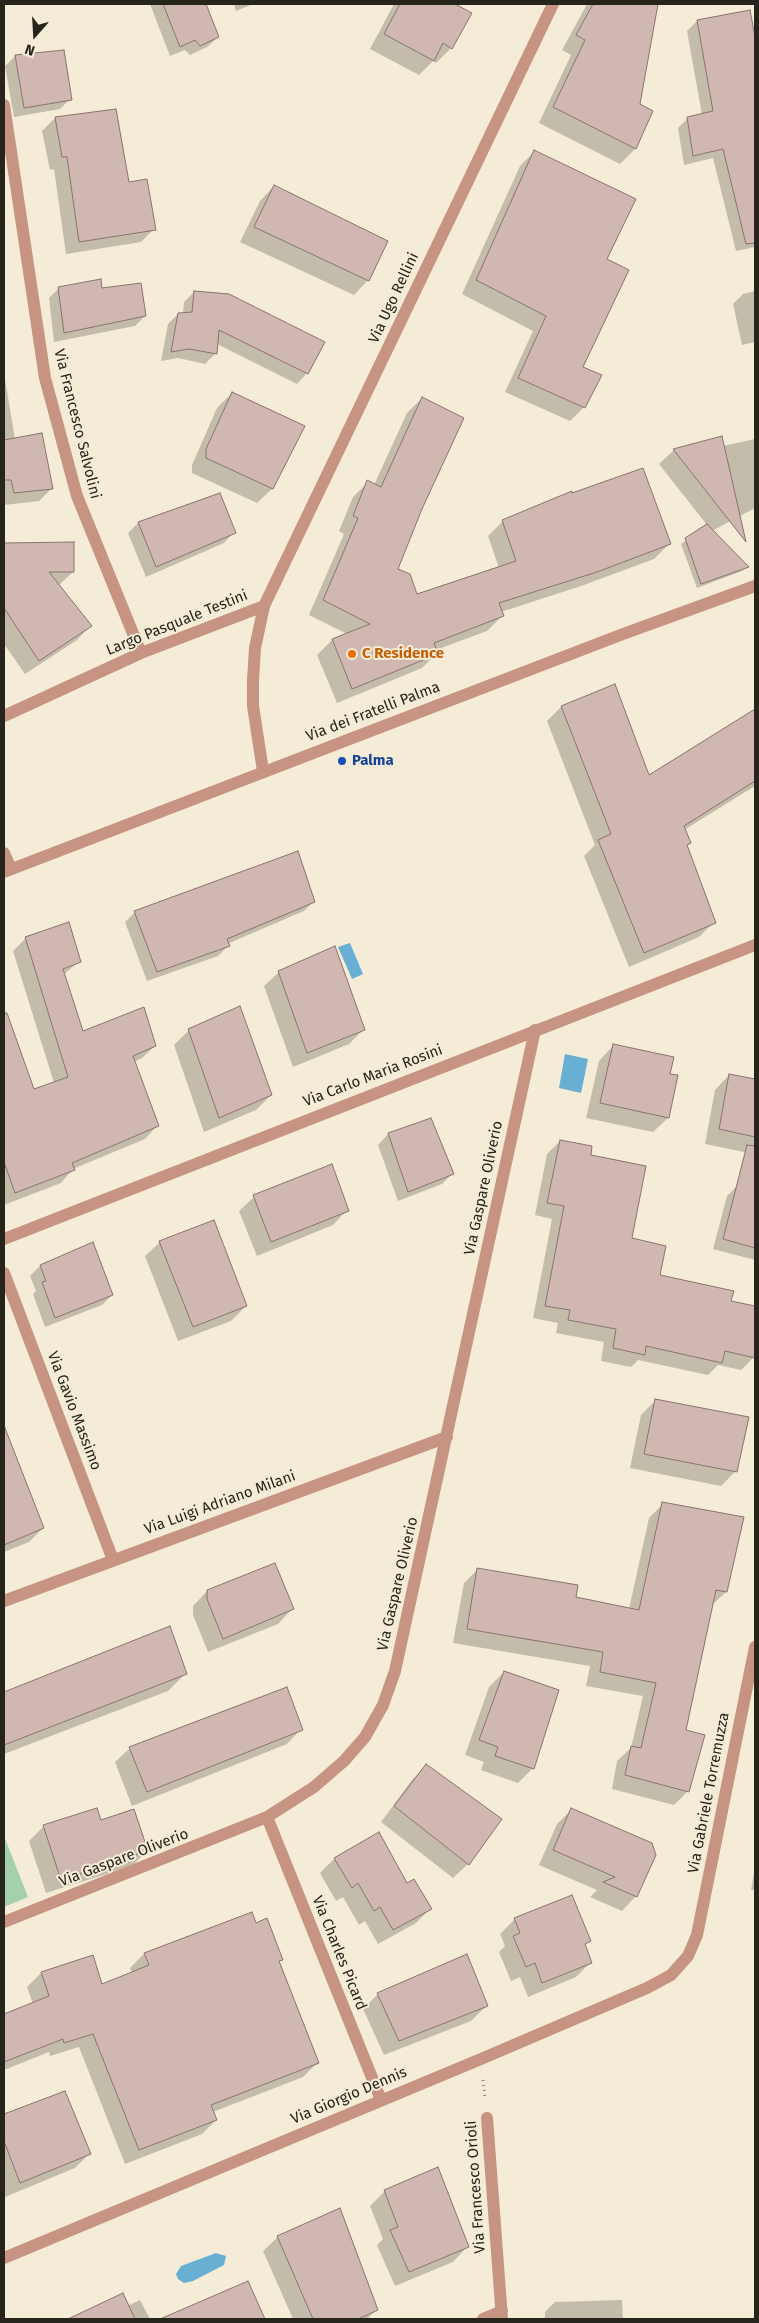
<!DOCTYPE html>
<style>
body{margin:0}
#map{position:relative;width:759px;height:2323px;overflow:hidden;background:#f4ecd6;font-family:"Fira Sans",sans-serif}
canvas{display:block}
.frame{position:absolute;inset:0;border:5px solid #27241c;pointer-events:none}
.north{position:absolute;left:10px;top:10px;width:50px;height:50px;-webkit-text-stroke:4px #f4ecd6;paint-order:stroke;rotate:199deg;font-size:14px;font-weight:700;line-height:20px;text-align:center;color:#27241c}
.north::after{content:'';display:block;margin:auto;width:18px;height:22px;background:#27241c;clip-path:polygon(50% 0,100% 100%,50% 72%,0 100%)}
</style>
<div id="map">
<canvas width="759" height="2323"></canvas>
<div class="frame"></div>
<div class="north">N</div>
</div>
<script>
const g = document.querySelector('canvas').getContext('2d');
g.lineJoin = 'round';
function fillPath(path, color) { g.fillStyle = color; g.fill(path, 'evenodd'); }
const shape = rows => new Path2D(rows.map(r => 'M' + r).join(''));
function strokePath(path, color, width, dash) { g.strokeStyle = color; g.lineWidth = width; g.lineCap = dash ? 'butt' : 'round'; g.setLineDash(dash || []); g.stroke(path); }
function drawText(font, color, halo, rows, align = 'center') {
  g.font = font + ' "Fira Sans",sans-serif'; g.lineWidth = 4; g.setLineDash([]); g.textBaseline = 'middle'; g.strokeStyle = halo; g.fillStyle = color; for (const [text, x, y, turn = 0] of rows) {
    g.save(); g.translate(x, y); g.rotate((+turn || 0) * Math.PI / 180); g.textAlign = isNaN(turn) ? turn : align; if (halo) g.strokeText(text, 0, 0); g.fillText(text, 0, 0); g.restore();
  }
}
fillPath(shape([
 [4,1836,28,1897,4,1907]
]), '#a4d0ab');
fillPath(shape([
 [350,943,363,974,352,979,338,947],
 [565,1054,588,1059,581,1093,559,1088],
 [216,2253,226,2256,224,2265,193,2281,184,2283,178,2279,176,2274,181,2266]
]), '#69afd3');
fillPath(shape([
 [150,4,205,4,218,37,207,47,190,55,185,50,170,56],
 [234,4,253,4,236,11],
 [394,4,452,4,470,13,451,48,436,63,433,61,419,75,370,49],
 [587,4,656,4,638,105,652,111,635,149,620,164,539,123,571,55,562,50],
 [749,12,755,44,755,247,736,251,713,158,684,165,678,128,688,118,702,115,687,31,697,21],
 [15,56,70,99,60,109,14,117,5,66],
 [115,111,128,183,154,229,141,242,66,254,54,169,50,170,42,131,55,118],
 [534,152,606,260,581,368,584,407,570,421,505,392,533,331,462,294,520,166],
 [274,186,368,280,354,295,240,242,260,201],
 [59,288,101,290,145,316,135,326,54,342,49,298],
 [755,291,755,342,742,345,733,304,743,294],
 [194,292,323,343,307,373,297,384,217,344,215,354,205,364,178,358,161,361,168,324,178,314,183,314,184,302],
 [4,373,15,439,52,488,39,501,4,505],
 [232,393,303,426,272,489,257,503,192,473,192,465,217,408],
 [422,398,421,509,396,570,416,596,499,568,488,536,503,521,669,544,654,559,581,586,501,612,502,616,487,631,436,650,437,653,422,668,337,703,317,655,332,640,347,634,309,615,344,534,339,531,353,497,368,482,374,485,407,413],
 [755,439,755,510,755,508,712,531,747,567,742,571,697,588,681,544,707,525,659,464,674,450,723,446],
 [219,495,234,532,224,543,146,577,128,533,138,523],
 [73,543,73,572,58,586,90,626,77,640,25,674,4,644,4,544],
 [614,686,648,777,755,710,755,786,684,830,689,843,686,846,714,922,699,937,629,967,584,856,595,845,547,721,561,707],
 [314,901,304,911,227,944,228,946,218,956,147,981,125,922,135,912],
 [26,938,80,961,63,975,82,1032,155,1046,142,1058,134,1062,157,1126,145,1139,73,1169,61,1183,4,1205,4,1009,34,1090,54,1083,13,951],
 [279,972,364,1029,349,1044,293,1067,264,986],
 [189,1030,271,1095,256,1110,204,1132,174,1045],
 [613,1046,669,1074,668,1118,653,1132,586,1118,599,1061],
 [729,1075,755,1080,754,1154,705,1144,715,1090],
 [431,1119,452,1174,442,1184,398,1201,378,1145,388,1134],
 [560,1141,589,1156,630,1239,659,1276,730,1302,755,1308,754,1357,741,1370,718,1365,708,1375,638,1360,631,1367,601,1361,604,1342,556,1333,558,1323,533,1318,552,1219,535,1215,547,1154],
 [737,1186,755,1190,755,1260,713,1249,727,1196],
 [254,1197,347,1210,333,1225,257,1256,239,1211],
 [160,1242,246,1306,231,1321,178,1341,145,1256],
 [40,1266,112,1295,102,1305,45,1327,33,1294,36,1291,30,1276],
 [656,1400,736,1471,721,1486,630,1468,641,1415],
 [16,1459,43,1528,29,1542,4,1552,4,1464],
 [663,1504,726,1592,712,1605,684,1731,688,1791,674,1805,612,1789,617,1761,631,1748,643,1696,586,1686,590,1666,453,1643,464,1583,478,1569,574,1598,629,1609,649,1518],
 [207,1591,292,1609,278,1624,208,1652,193,1615,193,1606],
 [170,1628,186,1673,168,1691,4,1754,4,1693],
 [504,1672,533,1768,518,1783,481,1770,484,1762,465,1755,489,1687],
 [301,1729,287,1744,132,1806,115,1762,130,1748],
 [426,1766,468,1864,453,1878,381,1822,412,1780],
 [572,1809,636,1896,622,1911,590,1897,597,1890,539,1865,557,1824],
 [100,1822,147,1851,132,1866,46,1893,29,1841,44,1826],
 [378,1834,406,1885,431,1908,416,1923,378,1944,365,1921,359,1925,343,1897,336,1901,320,1873,334,1859],
 [755,1868,755,1890,751,1890],
 [515,1919,590,1940,584,1946,591,1962,576,1977,528,1997,520,1977,511,1981,499,1952,505,1946,500,1934],
 [256,1924,282,1959,278,1963,317,2063,303,2077,213,2112,216,2120,202,2134,125,2164,79,2047,50,2056,49,2052,4,2070,4,2015,33,2004,27,1987,41,1973,102,1986,132,1973,130,1968,144,1954],
 [378,1994,486,2006,471,2021,384,2055,363,2009],
 [65,2092,89,2154,75,2168,5,2197,4,2116],
 [385,2191,467,2247,453,2262,395,2286,377,2245,383,2239,370,2206],
 [278,2237,376,2310,367,2319,293,2319,263,2251],
 [247,2282,264,2319,173,2319,180,2312],
 [140,2300,150,2319,85,2319,97,2307,127,2306],
 [622,2300,623,2319,545,2319,545,2312,555,2302]
]), '#0003');
const building = shape([
 [163,4,206,4,219,37,200,46,195,40,180,47,163,4],
 [400,4,455,4,472,13,452,49,443,43,434,61,384,34,400,4],
 [593,4,658,4,640,104,653,111,636,149,553,107,585,40,576,35,593,4],
 [750,10,755,37,755,243,746,244,723,149,693,156,687,117,713,111,697,20,750,10],
 [64,50,72,100,24,108,15,55,64,50],
 [116,109,129,182,147,179,156,230,79,242,67,157,62,157,55,117,116,109],
 [534,150,636,199,607,259,629,270,583,367,602,375,585,408,518,378,546,316,476,280,534,150],
 [274,185,388,241,369,281,254,227,274,185],
 [101,279,102,288,141,283,146,316,64,333,58,287,101,279],
 [194,291,229,294,325,342,308,374,219,330,217,354,189,349,171,352,178,313,192,312,194,291],
 [232,392,305,426,273,489,206,458,206,449,232,392],
 [422,397,464,418,422,509,398,569,410,574,417,594,516,561,502,520,572,491,572,493,643,468,671,544,597,572,499,603,504,616,434,643,438,654,352,689,332,639,370,624,323,600,358,518,353,516,367,480,381,487,422,397],
 [42,433,53,489,14,493,11,480,4,480,4,440,42,433],
 [722,436,746,542,673,449,722,436],
 [220,493,236,533,156,567,138,522,220,493],
 [707,524,749,567,701,584,685,538,707,524],
 [74,542,74,572,49,572,92,626,39,661,4,608,4,543,74,542],
 [615,684,649,775,755,709,755,781,684,826,691,843,687,845,716,923,644,953,598,840,611,834,561,706,615,684],
 [298,851,315,902,227,939,230,946,157,972,134,911,298,851],
 [69,922,81,962,63,969,83,1031,144,1007,156,1046,133,1056,159,1126,72,1163,75,1170,15,1193,4,1162,4,1013,7,1013,34,1089,68,1077,25,937,69,922],
 [335,946,365,1030,307,1053,278,971,335,946],
 [240,1006,272,1095,219,1118,188,1029,240,1006],
 [613,1044,674,1057,670,1074,678,1075,669,1118,600,1103,613,1044],
 [729,1074,755,1079,755,1137,719,1129,729,1074],
 [431,1118,454,1174,408,1192,388,1133,431,1118],
 [560,1140,592,1146,591,1155,646,1166,632,1238,666,1246,660,1275,734,1291,731,1301,755,1306,755,1358,725,1351,722,1363,646,1346,645,1355,613,1348,616,1329,568,1320,570,1310,545,1306,564,1206,547,1203,560,1140],
 [747,1145,755,1146,755,1248,723,1239,747,1145],
 [332,1164,349,1211,271,1242,253,1195,332,1164],
 [214,1220,247,1306,193,1327,159,1241,214,1220],
 [93,1242,113,1295,55,1318,42,1282,46,1281,40,1265,93,1242],
 [655,1399,749,1417,737,1472,644,1454,655,1399],
 [5,1428,44,1528,4,1545,4,1429,5,1428],
 [662,1502,744,1517,727,1592,716,1590,686,1730,705,1735,689,1792,625,1775,631,1746,641,1748,656,1683,600,1672,603,1652,467,1629,477,1568,578,1585,576,1597,639,1610,662,1502],
 [275,1563,294,1609,223,1639,207,1599,207,1590,275,1563],
 [170,1626,187,1674,4,1745,4,1692,170,1626],
 [504,1671,559,1690,534,1769,495,1756,498,1747,479,1740,504,1671],
 [287,1687,303,1730,147,1792,129,1747,287,1687],
 [426,1764,502,1819,469,1865,394,1806,426,1764],
 [97,1808,101,1820,134,1809,148,1851,61,1880,43,1825,97,1808],
 [571,1808,652,1843,656,1855,637,1897,603,1882,615,1877,553,1850,571,1808],
 [379,1832,407,1883,414,1879,432,1909,393,1930,380,1907,374,1911,358,1883,352,1888,334,1858,379,1832],
 [572,1895,591,1941,585,1944,592,1963,542,1983,535,1963,526,1967,513,1936,520,1933,514,1918,572,1895],
 [252,1912,256,1923,267,1918,283,1960,279,1961,319,2063,211,2105,217,2120,139,2150,93,2034,64,2043,63,2039,4,2062,4,2014,49,1996,41,1972,93,1955,102,1984,149,1965,144,1953,252,1912],
 [467,1954,488,2006,399,2041,377,1993,467,1954],
 [65,2091,91,2154,20,2183,4,2141,4,2114,65,2091],
 [438,2167,469,2247,409,2272,390,2230,398,2227,384,2190,438,2167],
 [340,2208,378,2310,358,2319,313,2319,277,2236,340,2208],
 [248,2281,265,2319,160,2319,248,2281],
 [123,2293,135,2319,68,2319,123,2293]
]);
fillPath(building, '#d1b7b2');
strokePath(building, '#89726d', 1);
strokePath(shape([
 [483,2080,485,2098]
]), '#8e8879', 3, [1, 4]);
strokePath(shape([
 [4,105,45,378,77,496,141,653],
 [4,716,141,653,264,606],
 [263,771,253,706,253,680,255,648,264,606,553,4],
 [4,853,11,869],
 [4,872,623,634,755,586],
 [4,1239,755,945],
 [4,1273,113,1560],
 [4,1601,447,1437],
 [267,1817,381,2100],
 [4,1922,267,1817,314,1787,344,1761,365,1737,383,1705,395,1671,535,1030],
 [487,2118,502,2319],
 [4,2258,481,2059,647,1988,671,1975,688,1956,697,1935,755,1647],
 [483,2319,502,2311]
]), '#c79483', 12);
for (const [x, y, r, color] of [
 [352,654,5,"#e8710a"],
 [342,761,5,"#1a4fb4"]
]) { const dot = new Path2D(); dot.arc(x, y, r, 0, 2 * Math.PI); g.fillStyle = color; g.fill(dot); strokePath(dot, '#f4ecd6', 2); }
drawText('15px', '#27241c', '#f4ecd6', [
 ["Via Ugo Rellini",394,298,-65],
 ["Via Francesco Salvolini",77,424,76],
 ["Largo Pasquale Testini",177,623,-22],
 ["Via dei Fratelli Palma",373,712,-21],
 ["Via Carlo Maria Rosini",373,1076,-21],
 ["Via Gaspare Oliverio",484,1188,-78],
 ["Via Gavio Massimo",74,1411,69],
 ["Via Luigi Adriano Milani",220,1503,-20],
 ["Via Gaspare Oliverio",398,1584,-77],
 ["Via Gabriele Torremuzza",709,1793,-79],
 ["Via Gaspare Oliverio",124,1858,-21],
 ["Via Charles Picard",339,1953,68],
 ["Via Giorgio Dennis",349,2096,-23],
 ["Via Francesco Orioli",476,2187,-94]
]);
drawText('bold 15px', '#c56008', '#f4ecd6', [
 ["C Residence",362,654]
], 'left');
drawText('bold 15px', '#164399', '#f4ecd6', [
 ["Palma",352,761]
], 'left');
</script>
